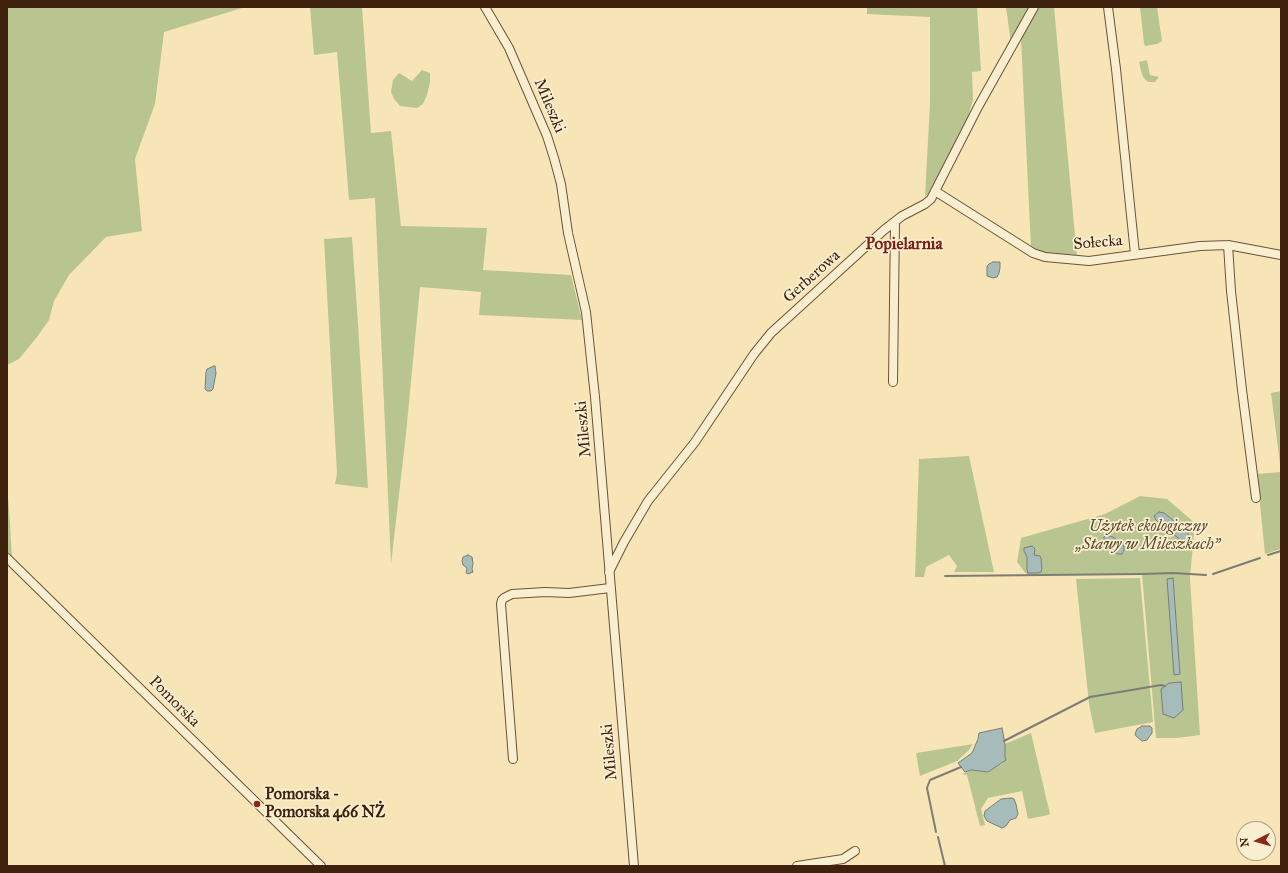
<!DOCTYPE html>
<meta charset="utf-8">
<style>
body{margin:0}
#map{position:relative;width:1288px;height:873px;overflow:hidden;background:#f8e5b7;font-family:"IM FELL Great Primer",serif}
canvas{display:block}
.frame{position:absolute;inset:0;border:8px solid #3e220d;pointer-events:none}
.north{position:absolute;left:1236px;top:821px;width:40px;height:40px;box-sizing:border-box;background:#faeed0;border:1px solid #af9c82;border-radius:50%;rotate:264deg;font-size:11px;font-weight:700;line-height:16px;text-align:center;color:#3e220d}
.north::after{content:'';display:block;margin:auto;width:14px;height:18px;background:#8f2418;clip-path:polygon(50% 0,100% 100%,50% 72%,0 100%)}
</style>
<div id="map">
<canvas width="1288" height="873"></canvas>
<div class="frame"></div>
<div class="north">N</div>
</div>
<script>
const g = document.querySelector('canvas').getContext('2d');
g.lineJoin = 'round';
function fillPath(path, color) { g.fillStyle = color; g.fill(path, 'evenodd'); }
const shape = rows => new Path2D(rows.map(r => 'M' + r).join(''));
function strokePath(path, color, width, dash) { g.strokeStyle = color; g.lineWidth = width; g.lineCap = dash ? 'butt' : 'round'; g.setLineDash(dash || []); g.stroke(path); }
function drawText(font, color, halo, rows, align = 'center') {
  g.font = font + ' "IM FELL Great Primer",serif'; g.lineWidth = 3.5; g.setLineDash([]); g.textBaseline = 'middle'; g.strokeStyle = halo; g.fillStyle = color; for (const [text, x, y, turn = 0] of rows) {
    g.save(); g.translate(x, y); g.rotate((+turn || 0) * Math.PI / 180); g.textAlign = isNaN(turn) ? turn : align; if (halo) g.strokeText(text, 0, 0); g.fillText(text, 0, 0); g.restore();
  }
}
fillPath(shape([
 [7,7,243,7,242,8,164,32,155,104,135,159,142,231,106,237,69,275,54,301,49,320,37,337,19,359,7,365],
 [310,7,362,7,371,133,391,131,401,226,487,228,483,270,571,275,582,320,479,315,481,292,420,287,406,434,391,564,375,198,349,200,337,52,314,55],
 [867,7,977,7,981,71,972,72,973,100,967,120,930,193,925,196,930,103,930,17,867,14],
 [1006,7,1031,7,1011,44],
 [1038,7,1054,7,1077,257,1046,254,1031,248,1021,39],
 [1140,7,1157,7,1162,41,1157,44,1145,46,1144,43],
 [1147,60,1150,75,1159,77,1155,82,1148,82,1143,77,1141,71,1139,62],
 [422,70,430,73,430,82,427,95,423,104,417,108,400,106,394,99,391,92,393,80,399,73,412,81],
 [352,237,358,324,368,488,335,484,337,474,324,239],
 [1281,391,1281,549,1265,554,1257,474,1281,472,1271,393],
 [969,456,994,572,954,572,957,566,949,555,926,567,924,577,915,577,919,459],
 [7,483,10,523,12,559,7,554],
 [1140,496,1167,499,1195,523,1190,578,1200,735,1177,738,1156,738,1142,574,1027,575,1017,562,1021,538,1105,514],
 [1140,578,1153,722,1095,733,1089,704,1076,579],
 [1031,733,1050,814,1048,815,1028,819,1022,791,988,798,981,809,985,825,980,826,967,775,962,774,971,770,988,772,997,765,1002,764,1005,757,1005,744],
 [973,744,968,751,957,761,920,776,916,753]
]), '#b9c591');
const water = shape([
 [993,262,1000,262,1000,268,999,273,997,277,993,278,987,276,987,266,989,264,993,262],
 [214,366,215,366,216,373,213,389,211,391,207,391,205,389,206,372,207,369,214,366],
 [1159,512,1164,513,1188,532,1188,541,1183,542,1156,520,1154,516,1159,512],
 [1106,535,1113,537,1124,546,1124,550,1122,554,1118,554,1114,552,1112,547,1104,540,1104,537,1106,535],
 [1032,546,1035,549,1034,555,1040,556,1041,558,1042,569,1041,572,1038,573,1028,573,1027,570,1027,557,1024,551,1024,548,1032,546],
 [468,555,472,557,473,563,472,569,473,572,468,574,466,573,467,568,463,565,462,561,463,557,468,555],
 [1173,578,1180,674,1174,675,1167,579,1173,578],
 [1181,682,1183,710,1174,718,1163,714,1161,689,1169,683,1181,682],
 [1142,726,1150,726,1152,728,1152,733,1147,740,1142,741,1136,736,1135,734,1137,729,1142,726],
 [1002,728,1005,744,1005,757,1006,760,988,772,971,770,965,772,958,763,972,753,978,739,979,733,1002,728],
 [1011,798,1014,799,1016,804,1018,814,1016,818,1010,820,1006,826,1002,828,987,821,984,816,985,811,1001,799,1011,798]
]);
fillPath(water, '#a5bcbb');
strokePath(water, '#7c7e75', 1);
strokePath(shape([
 [1268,555,1281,551],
 [1213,574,1260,558],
 [945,576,1142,574,1173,573,1206,575],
 [1004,741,1090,697,1161,685,1165,686],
 [936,832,927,788,930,780,961,767],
 [938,837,945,866]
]), '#7c7e75', 2);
const minor = shape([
 [485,7,509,48,547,136,554,158,561,184,568,233,586,312,595,397,634,866],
 [1108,7,1116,69,1135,254],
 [935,191,1033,253,1045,257,1089,261,1200,246,1228,245,1281,255],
 [1228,245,1231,291,1242,390,1256,498],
 [893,382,895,222],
 [7,558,321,866],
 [609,572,624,542,648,501,695,442,754,354,771,333,884,230,902,216,925,204,931,199,978,107,1034,7],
 [513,759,501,604,502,600,504,598,512,594,545,592,569,593,610,588],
 [797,866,843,859,855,851]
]);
strokePath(minor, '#6c5338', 10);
strokePath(minor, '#faeed0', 8);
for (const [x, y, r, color] of [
 [257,804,4,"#8f2418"]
]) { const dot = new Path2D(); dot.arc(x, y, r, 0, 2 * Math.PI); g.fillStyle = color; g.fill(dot); strokePath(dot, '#faeed0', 1.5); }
drawText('16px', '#3e220d', '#faeed0', [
 ["Mileszki",549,106,67],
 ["Sołecka",1098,243,-5],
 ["Gerberowa",812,277,-42],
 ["Mileszki",584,429,-95],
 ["Pomorska",174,702,45],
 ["Mileszki",610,752,-95]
]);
drawText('italic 16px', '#5d4b2e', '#faeed0', [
 ["Użytek ekologiczny",1148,527],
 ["„Stawy w Mileszkach”",1148,545]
]);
drawText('bold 16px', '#3e220d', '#faeed0', [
 ["Pomorska -",265,795],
 ["Pomorska 466 NŻ",265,813]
], 'left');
drawText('bold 17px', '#7a1f14', '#faeed0', [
 ["Popielarnia",904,245]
]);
</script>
